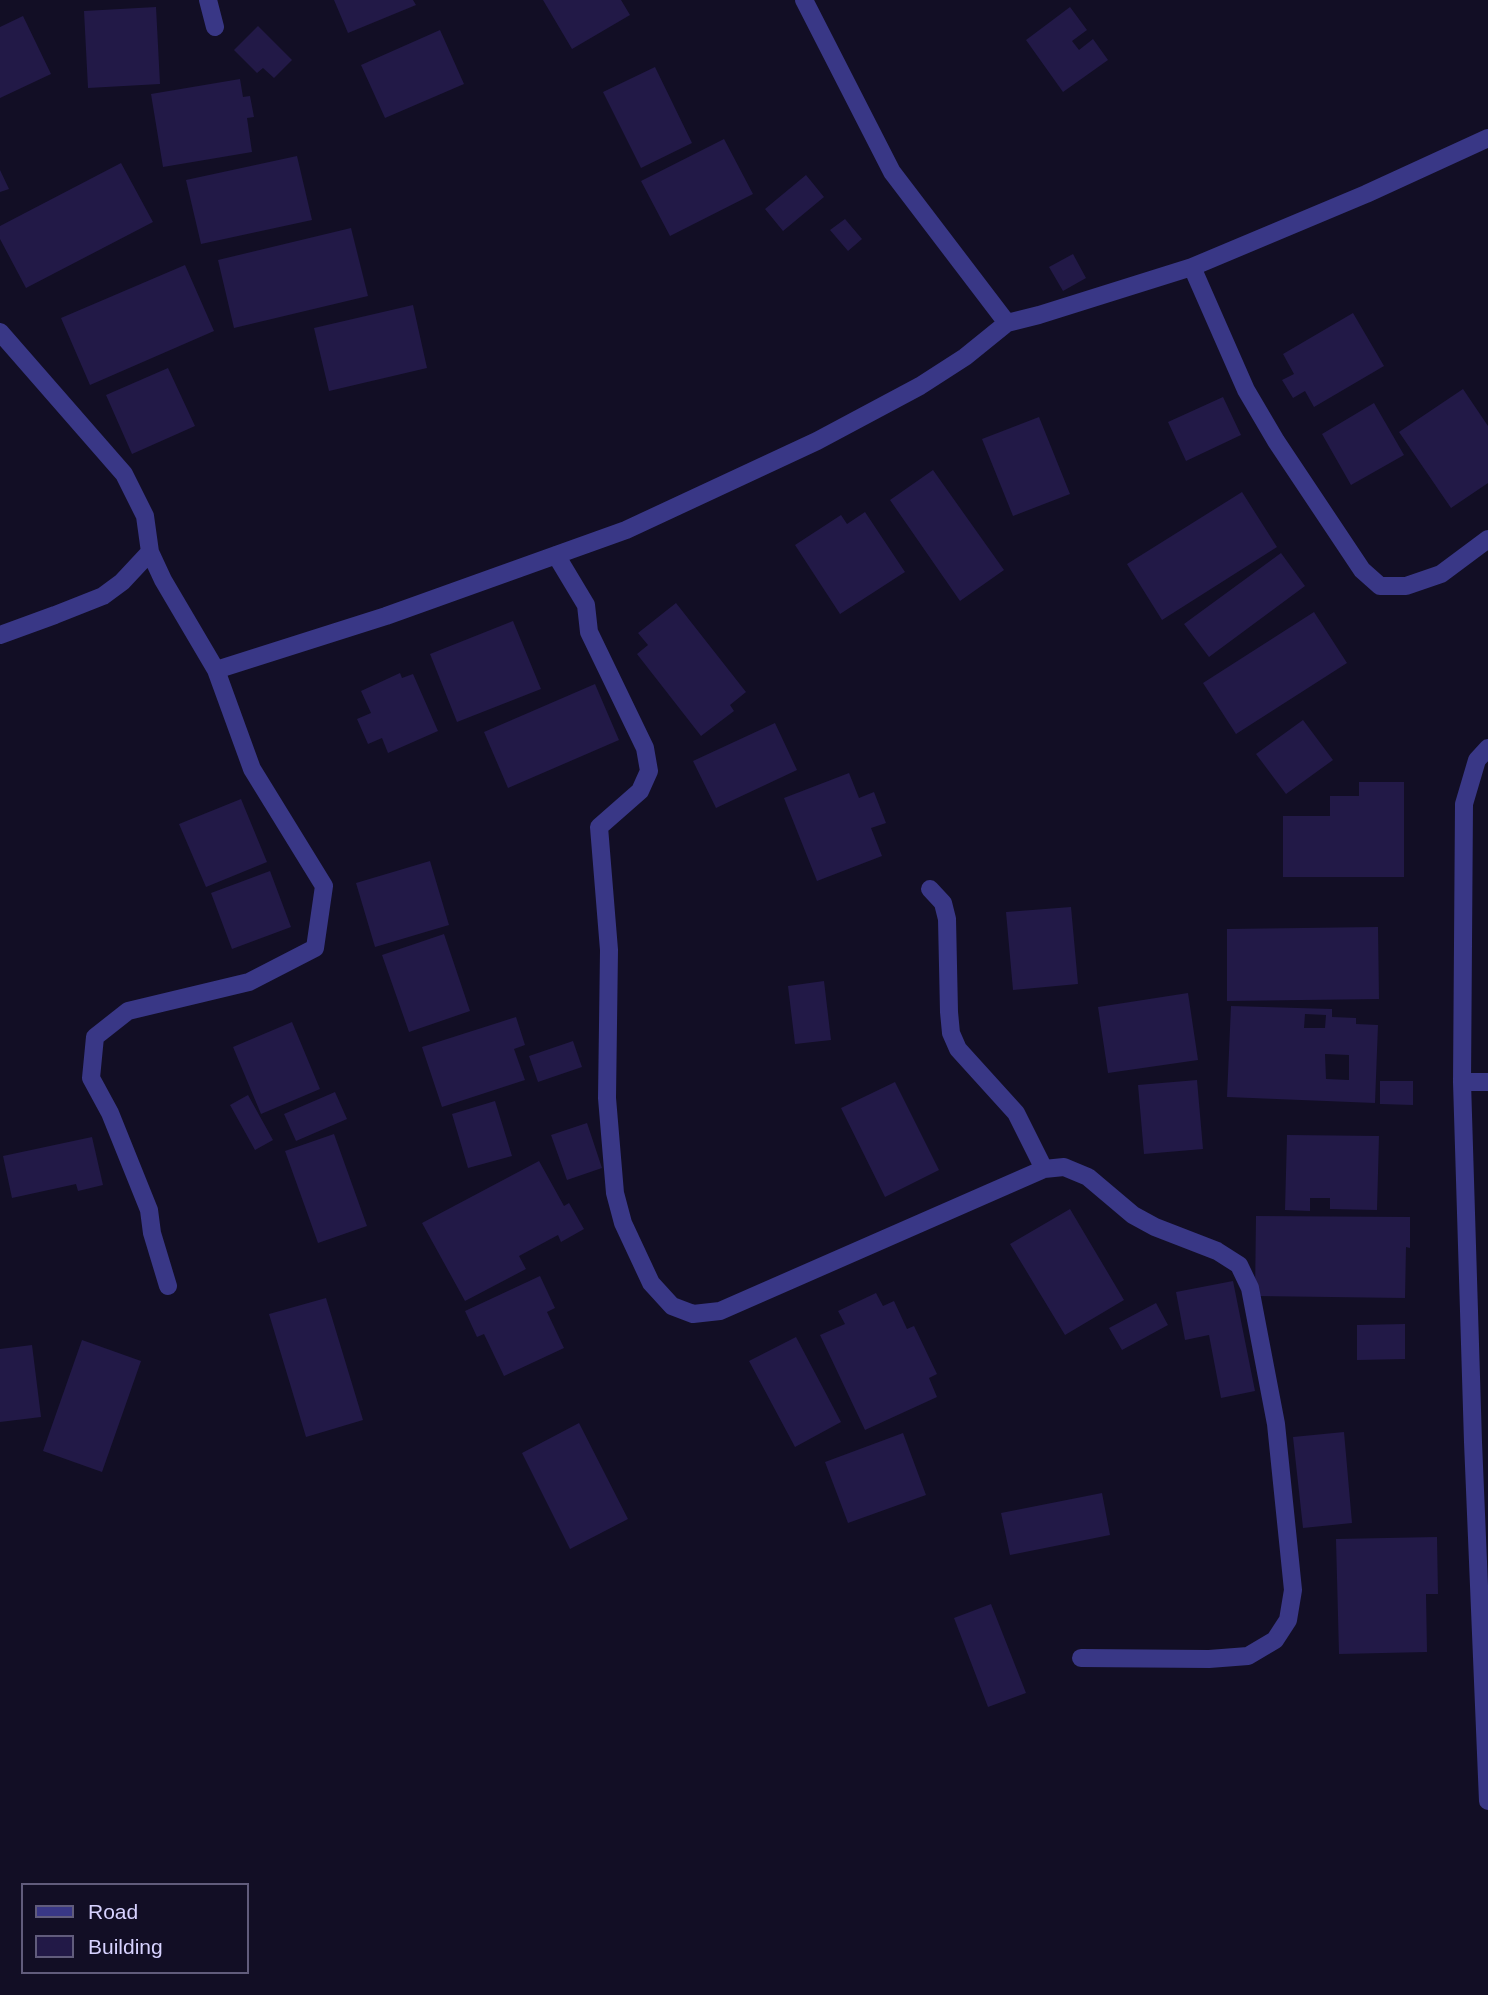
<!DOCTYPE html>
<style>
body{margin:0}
#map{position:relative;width:1488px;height:1995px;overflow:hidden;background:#120e25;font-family:Helvetica,sans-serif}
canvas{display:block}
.legend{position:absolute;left:21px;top:1883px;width:228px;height:91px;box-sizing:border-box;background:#120e25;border:2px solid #615c7c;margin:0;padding:9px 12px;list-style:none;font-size:21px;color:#d7d2ff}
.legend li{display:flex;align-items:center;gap:14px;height:35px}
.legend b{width:35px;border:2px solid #615c7c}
</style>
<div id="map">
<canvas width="1488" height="1995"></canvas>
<ul class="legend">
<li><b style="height:9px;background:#393786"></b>Road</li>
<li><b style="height:19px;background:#221947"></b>Building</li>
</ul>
</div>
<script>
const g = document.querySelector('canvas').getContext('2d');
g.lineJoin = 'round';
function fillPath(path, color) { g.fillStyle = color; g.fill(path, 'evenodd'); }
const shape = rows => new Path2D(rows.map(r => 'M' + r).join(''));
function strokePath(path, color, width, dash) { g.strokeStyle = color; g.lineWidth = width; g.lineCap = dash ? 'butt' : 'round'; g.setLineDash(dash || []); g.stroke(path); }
fillPath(shape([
 [334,0,413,0,416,5,348,33],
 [543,0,621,0,630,15,572,49],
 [156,7,160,84,88,88,84,11],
 [1070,7,1087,30,1072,41,1079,50,1093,39,1108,60,1063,92,1026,40],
 [23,16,51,74,0,98,0,27],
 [258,26,292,60,274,78,263,68,257,73,234,50],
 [440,30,464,84,385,118,361,65],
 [655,67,692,143,641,168,603,92],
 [240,79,243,97,250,96,254,117,247,118,252,152,163,167,151,94],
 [724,139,753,194,670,236,641,181],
 [297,156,312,220,201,244,186,180],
 [121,163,153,222,26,288,0,239,0,226],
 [0,170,9,189,0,192],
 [806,175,824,197,783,231,765,209],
 [845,219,862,239,848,251,830,230],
 [351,228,368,296,234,328,218,260],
 [1073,254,1086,278,1063,291,1049,267],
 [185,265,214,331,90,385,61,318],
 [413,305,427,368,329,391,314,328],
 [1353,313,1384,366,1314,407,1305,391,1293,398,1282,380,1294,374,1283,354],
 [168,368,195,426,132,454,106,395],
 [1463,389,1488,426,1488,483,1451,508,1399,432],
 [1223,397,1241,435,1186,461,1168,422],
 [1374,403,1404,455,1351,485,1322,434],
 [1039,417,1070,494,1013,516,982,439],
 [933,470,1004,570,960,601,890,500],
 [1242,492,1277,547,1162,620,1127,564],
 [865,512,905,572,840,614,795,545,841,515,847,524],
 [1281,553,1305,586,1209,657,1184,624],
 [676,603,746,692,730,705,734,711,701,736,637,654,648,645,638,633],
 [1314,612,1347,663,1236,734,1203,683],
 [513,621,541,689,457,722,430,654],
 [400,673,402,678,413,674,438,731,388,753,382,738,368,744,357,719,371,713,361,691],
 [595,684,619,740,508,788,484,732],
 [1303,720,1333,760,1286,794,1256,754],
 [775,723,797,770,716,808,693,761],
 [849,773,859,798,874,792,886,823,871,828,882,856,817,881,784,798],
 [1359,782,1404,782,1404,877,1283,877,1283,816,1330,816,1330,796,1359,796],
 [241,799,267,862,206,887,179,824],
 [430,861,449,925,375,947,356,883],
 [270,871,291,927,232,949,211,893],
 [1071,907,1078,984,1013,990,1006,912],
 [1378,927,1379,999,1227,1001,1227,929],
 [444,934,470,1011,409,1032,382,955],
 [824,981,831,1040,795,1044,788,986],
 [1188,993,1198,1060,1108,1073,1098,1007],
 [1231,1006,1332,1009,1332,1017,1356,1018,1356,1024,1378,1025,1375,1103,1227,1097],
 [1305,1014,1326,1015,1325,1028,1304,1028],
 [1325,1054,1349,1055,1349,1080,1326,1079],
 [516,1017,525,1045,514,1049,525,1080,442,1107,422,1047],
 [292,1022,320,1089,261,1114,233,1047],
 [573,1041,582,1067,538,1082,529,1056],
 [1197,1080,1203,1149,1144,1154,1138,1085],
 [1380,1081,1413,1081,1413,1105,1380,1104],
 [895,1082,939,1170,885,1197,841,1108],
 [335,1092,347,1119,296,1141,284,1114],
 [248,1095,273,1140,255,1150,230,1105],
 [495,1101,512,1156,468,1168,452,1114],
 [587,1123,602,1168,567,1180,551,1135],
 [334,1134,367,1226,318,1243,285,1151],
 [1287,1135,1379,1136,1377,1210,1330,1209,1330,1198,1310,1198,1310,1211,1285,1210],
 [92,1137,103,1185,78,1191,76,1184,12,1198,3,1156],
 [539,1161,564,1206,569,1203,584,1229,561,1242,558,1235,519,1256,526,1269,465,1301,422,1223],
 [1070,1209,1124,1300,1065,1335,1010,1244],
 [1256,1216,1410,1217,1410,1248,1406,1247,1405,1298,1255,1296],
 [540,1276,555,1308,547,1312,564,1348,504,1376,484,1334,477,1337,465,1311],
 [1233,1281,1255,1391,1221,1398,1209,1335,1185,1340,1176,1292],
 [876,1293,883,1306,894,1301,907,1329,914,1326,937,1374,929,1378,937,1397,865,1430,820,1335,845,1324,838,1311],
 [326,1298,363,1420,306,1437,269,1314],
 [1156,1303,1168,1325,1122,1350,1109,1328],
 [1405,1324,1405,1359,1357,1360,1357,1325],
 [796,1337,841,1422,795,1447,749,1361],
 [82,1340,141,1361,102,1472,43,1451],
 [32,1345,41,1417,0,1422,0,1349],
 [579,1423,628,1519,570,1549,522,1453],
 [1344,1432,1352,1523,1303,1528,1293,1437],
 [903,1433,926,1495,848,1523,825,1462],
 [1102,1493,1110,1535,1010,1555,1001,1513],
 [1437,1537,1438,1594,1426,1594,1427,1652,1339,1654,1336,1539],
 [991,1604,1026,1693,988,1707,954,1618]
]), '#221947');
strokePath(shape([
 [208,0,215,27],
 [804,0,892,172,1007,323],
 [1192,267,1246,390,1276,441,1362,570,1380,586,1406,586,1441,574,1488,539],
 [0,332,124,474,145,516,150,552,163,580,216,670,252,769,324,886,315,948,249,982,128,1011,95,1037,91,1078,110,1113,149,1210,152,1233,168,1286],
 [556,555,586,605,589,632,645,748,649,771,640,791,599,827,609,950,607,1098,615,1193,623,1223,651,1283,672,1306,693,1314,720,1311,1044,1169,1064,1167,1088,1177,1133,1215,1155,1227,1217,1251,1239,1265,1250,1288,1276,1424,1293,1590,1288,1620,1275,1640,1248,1656,1209,1659,1081,1658],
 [0,635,55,615,103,596,122,582,150,552],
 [216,670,386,616,626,530,817,441,920,386,965,357,1007,323,1039,315,1192,267,1366,194,1488,138],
 [1488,748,1477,760,1464,804,1462,1082,1473,1442,1488,1801],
 [930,889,943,903,947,919,949,1012,951,1033,958,1049,1016,1113,1044,1169],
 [1462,1082,1488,1082]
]), '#393786', 18);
</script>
